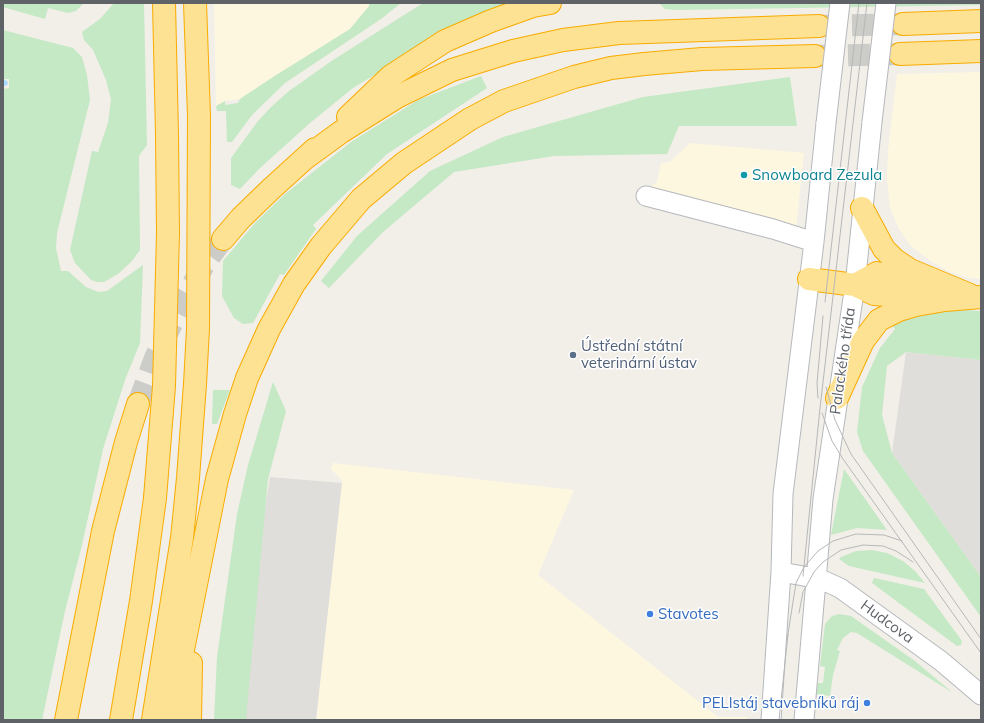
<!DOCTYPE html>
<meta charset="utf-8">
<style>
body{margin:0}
#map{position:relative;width:984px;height:723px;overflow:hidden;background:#f1efe8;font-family:Mulish,sans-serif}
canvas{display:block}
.frame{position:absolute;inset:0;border:4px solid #5f6368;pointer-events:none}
</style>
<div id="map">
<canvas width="984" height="723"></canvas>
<div class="frame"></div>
</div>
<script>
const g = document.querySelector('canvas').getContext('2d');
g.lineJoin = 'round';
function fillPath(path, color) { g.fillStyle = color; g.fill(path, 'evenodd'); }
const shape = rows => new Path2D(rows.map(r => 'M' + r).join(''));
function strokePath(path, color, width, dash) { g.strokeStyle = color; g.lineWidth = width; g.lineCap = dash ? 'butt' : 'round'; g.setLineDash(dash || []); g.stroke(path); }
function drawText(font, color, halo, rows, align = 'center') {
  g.font = font + ' Mulish,sans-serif'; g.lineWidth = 3; g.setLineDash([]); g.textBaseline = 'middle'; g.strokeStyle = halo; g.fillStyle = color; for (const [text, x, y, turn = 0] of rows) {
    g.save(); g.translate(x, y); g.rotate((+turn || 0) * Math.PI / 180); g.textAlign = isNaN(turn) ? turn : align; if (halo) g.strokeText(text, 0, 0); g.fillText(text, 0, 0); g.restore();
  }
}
fillPath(shape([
 [214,3,396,3,350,29,240,99,225,101,216,106],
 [981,72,981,279,969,278,950,272,929,260,910,245,899,229,890,208,887,180,888,150,897,74],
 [690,143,804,153,796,229,650,188,657,182,661,163,670,162],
 [333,463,574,490,538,575,718,717,747,717,747,720,316,720,342,480,331,469]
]), '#fef7e0');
fillPath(shape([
 [906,352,981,360,981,577,892,453],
 [270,477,342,483,316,720,234,720,240,665]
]), '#e0deda');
fillPath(shape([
 [3,3,84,3,76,11,68,13,48,8,45,19,3,7],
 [114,3,144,3,147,145,139,156,140,250,132,261,118,274,104,282,97,282,91,280,75,263,70,250,92,151,98,152,108,123,111,99,106,80,93,50,84,40,82,32,100,19],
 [369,3,401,3,381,19,285,83,252,115,232,142,227,142,226,111,217,111,216,106,225,101,225,105,238,103,240,99,273,77,350,29,369,6],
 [423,3,511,3,445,32,353,88,310,123,260,168,240,189,231,185,231,158,258,121,271,107,289,91,333,60],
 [659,3,981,3,981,5,676,10,665,9],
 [3,30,73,48,82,57,87,75,90,100,57,233,56,248,61,271,68,271,86,287,98,292,107,291,143,265,140,343,125,380,103,449,82,545,65,611,42,720,3,720,3,89,9,88,9,79,3,79],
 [481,76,487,88,387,154,313,225,316,229,284,275,280,274,253,323,243,324,234,318,222,296,223,261,255,223,285,194,351,142,418,100],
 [790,77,797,126,679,126,667,154,554,156,454,172,383,232,329,288,321,281,357,236,430,171,503,137,643,97],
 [966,310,981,311,981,360,906,352,887,366,882,415,892,453,981,577,981,617,863,451,857,432,862,387,880,348,895,329,890,322,925,312],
 [273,382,286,411,268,479,246,720,214,720,217,657,237,514,248,465],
 [213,390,230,390,217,424,212,424],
 [844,469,887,530,857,528,831,535],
 [872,550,887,553,903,561,915,571,925,583,849,566,839,559,841,557,856,551],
 [874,578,924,589,962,641,961,645,957,646,872,583],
 [839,614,851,616,915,661,953,693,857,633,851,632,843,638,837,650,840,651,833,675,830,696,816,694,818,683,823,683,825,667,820,666,825,624,832,616]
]), '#c5e8c5');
strokePath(shape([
 [3,83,5,83]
]), '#aadaff', 5.5);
strokePath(shape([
 [819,26,903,24],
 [815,56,900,54],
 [138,404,155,358,185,297,206,262,223,239]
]), '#ccccc8', 22, [22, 11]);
const minor = shape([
 [646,196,773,229,814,242],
 [781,572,820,579,840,588,941,661,981,695],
 [771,720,781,572,783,494,814,242,826,123],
 [804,720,823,499,855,285,872,122]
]);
const highway = shape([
 [164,3,167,134],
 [195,3,199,116],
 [903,24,981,21],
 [900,54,981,51],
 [348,117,391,76,445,41,491,21,533,6,550,3],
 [304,159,341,132,397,97,452,70,513,51,563,40,619,33,819,26],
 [862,208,884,249,895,260,910,270,970,295],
 [223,239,241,218,271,189,315,149],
 [809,279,855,285,874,294,924,298],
 [855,285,877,273,917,280],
 [837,398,863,341,879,320,899,310,916,305,945,300,981,297],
 [66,720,103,531,126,442,138,404],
 [121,720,141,601,155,498],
 [153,720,182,538,188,478,195,384],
 [169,720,217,479,235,414,247,378,269,329,294,284,321,246,361,199,404,163,470,119,504,101,574,77,611,68,644,64,702,59,815,56],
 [190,720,191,663]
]);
strokePath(minor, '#b5b8bc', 21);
strokePath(highway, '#f9ab00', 24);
strokePath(minor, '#fff', 19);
strokePath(highway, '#fde293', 22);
strokePath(shape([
 [825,302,859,3],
 [826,387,835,420,851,454,981,639],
 [818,398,817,383,823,316],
 [822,413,832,441,843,459,981,653],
 [803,576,820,408,867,3],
 [799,613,803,592,814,572,823,562,841,550,863,545,883,546,896,551,913,562],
 [787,640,796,583,804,567,818,551,833,541,856,534,884,535,902,541],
 [779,720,788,634]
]), '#b6b7b8', 1);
const minorBridge = shape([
 [872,122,886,3],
 [826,123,840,3]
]);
const highwayBridge = shape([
 [195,384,198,329,199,116],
 [155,498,164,386,168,233,167,134]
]);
strokePath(minorBridge, '#b5b8bc', 21, []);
strokePath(highwayBridge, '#f9ab00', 24, []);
strokePath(minorBridge, '#fff', 19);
strokePath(highwayBridge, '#fde293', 22);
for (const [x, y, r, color] of [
 [744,175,4,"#0f9aa8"],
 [573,355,4,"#5c6f8a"],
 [650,614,4,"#3f7fe0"],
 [867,703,4,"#3f7fe0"]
]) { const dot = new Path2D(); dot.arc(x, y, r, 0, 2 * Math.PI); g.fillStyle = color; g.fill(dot); strokePath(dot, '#fff', 1.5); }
drawText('15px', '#0d838f', '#fff', [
 ["Snowboard Zezula",752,175]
], 'left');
drawText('15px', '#4e5e75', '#fff', [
 ["Ústřední státní",581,346],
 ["veterinární ústav",581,363]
], 'left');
drawText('15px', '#5f6368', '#fff', [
 ["Palackého třída",843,361,-82],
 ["Hudcova",887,622,36]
]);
drawText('15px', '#366cbe', '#fff', [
 ["Stavotes",658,614],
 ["PELIstáj stavebníků ráj",859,703,"right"]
], 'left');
</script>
